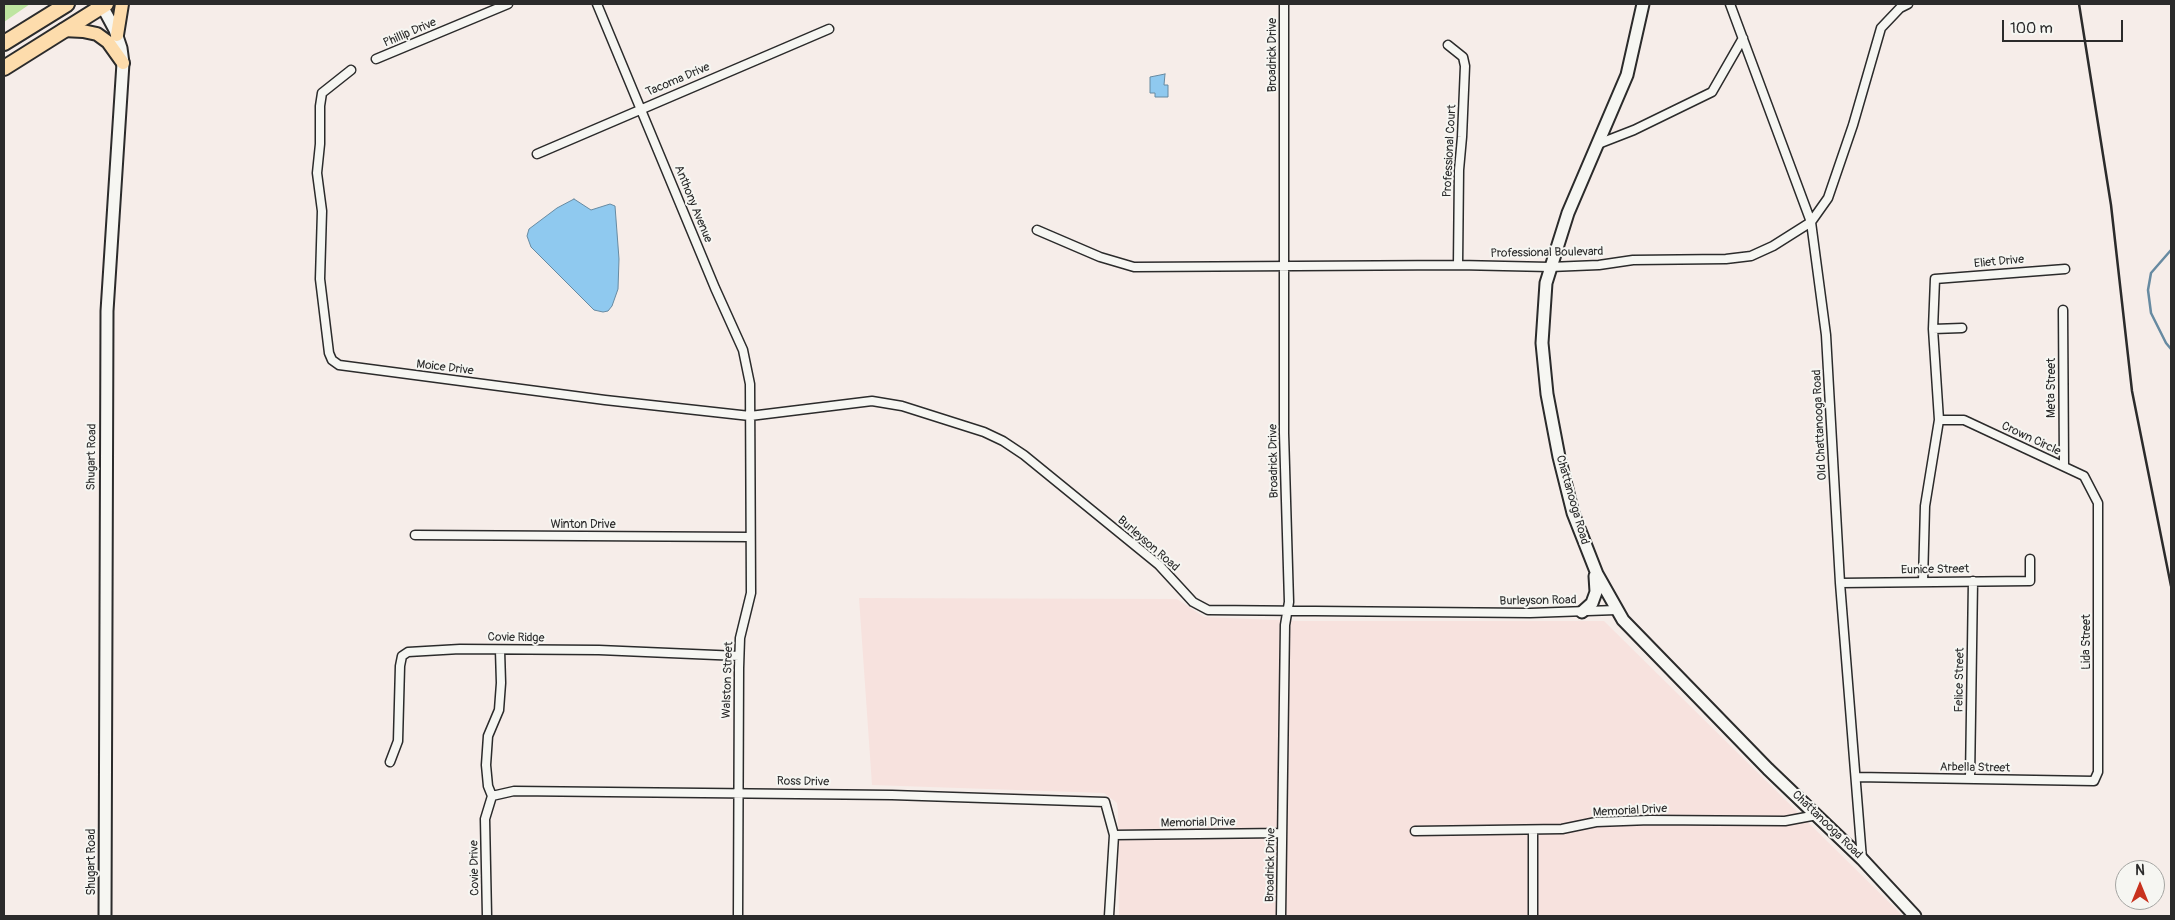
<!DOCTYPE html>
<style>
body{margin:0}
#map{position:relative;width:2175px;height:920px;overflow:hidden;background:#f6ede9;font-family:Pangolin,sans-serif}
canvas{display:block}
.frame{position:absolute;inset:0;border:5px solid #2b2b2b;pointer-events:none}
.north{position:absolute;left:2115px;top:860px;width:50px;height:50px;box-sizing:border-box;background:#f6f6f2;border:1px solid #a5a5a2;border-radius:50%;rotate:0deg;font-size:14px;font-weight:700;line-height:20px;text-align:center;color:#2b2b2b}
.north::after{content:'';display:block;margin:auto;width:18px;height:22px;background:#c8321e;clip-path:polygon(50% 0,100% 100%,50% 72%,0 100%)}
.scale{position:absolute;left:2002px;top:20px;width:121px;height:22px;box-sizing:border-box;border:2px solid #2b2b2b;border-top:0;padding-left:6px;font-size:15px;line-height:18px;white-space:nowrap;color:#2b2b2b;-webkit-text-stroke:4px #f6f6f2;paint-order:stroke}
</style>
<div id="map">
<canvas width="2175" height="920"></canvas>
<div class="frame"></div>
<div class="north">N</div>
<div class="scale">100 m</div>
</div>
<script>
const g = document.querySelector('canvas').getContext('2d');
g.lineJoin = 'round';
function fillPath(path, color) { g.fillStyle = color; g.fill(path, 'evenodd'); }
const shape = rows => new Path2D(rows.map(r => 'M' + r).join(''));
function strokePath(path, color, width, dash) { g.strokeStyle = color; g.lineWidth = width; g.lineCap = dash ? 'butt' : 'round'; g.setLineDash(dash || []); g.stroke(path); }
function drawText(font, color, halo, rows, align = 'center') {
  g.font = font + ' Pangolin,sans-serif'; g.lineWidth = 4; g.setLineDash([]); g.textBaseline = 'middle'; g.strokeStyle = halo; g.fillStyle = color; for (const [text, x, y, turn = 0] of rows) {
    g.save(); g.translate(x, y); g.rotate((+turn || 0) * Math.PI / 180); g.textAlign = isNaN(turn) ? turn : align; if (halo) g.strokeText(text, 0, 0); g.fillText(text, 0, 0); g.restore();
  }
}
fillPath(shape([
 [859,598,1177,599,1204,617,1299,621,1604,621,1903,916,1119,916,1118,812,1117,803,1104,793,872,785]
]), '#f7e2de');
fillPath(shape([
 [4,4,30,4,4,22]
]), '#bee5a0');
const water = shape([
 [1165,74,1164,85,1168,85,1168,97,1155,97,1155,93,1150,93,1150,77,1165,74],
 [574,199,591,210,610,204,615,206,619,259,618,289,612,306,608,311,603,312,594,310,531,247,527,236,529,229,557,208,574,199]
]);
fillPath(water, '#8fc9ef');
strokePath(water, '#678aa1', 1);
strokePath(shape([
 [2171,250,2151,273,2148,290,2151,313,2166,343,2171,349]
]), '#678aa1', 2.5);
const street = shape([
 [597,4,715,288,743,350,750,384,751,593,740,638,739,668,738,916],
 [1730,4,1811,222,1826,335,1840,583,1862,859],
 [1448,45,1463,57,1465,66,1462,137,1459,170,1458,265],
 [376,59,508,4],
 [351,70,322,93,320,106,320,144,317,173,322,211,320,279,329,353,332,360,339,365,605,400,750,416,872,401,902,406,984,432,1003,441,1024,455,1159,565,1193,602,1208,610,1530,613,1616,610],
 [1598,144,1634,130,1712,92,1743,38],
 [537,154,829,29],
 [1037,230,1100,257,1134,267,1458,265,1550,267,1599,265,1633,260,1726,259,1751,256,1773,246,1811,222,1828,198,1853,125,1881,28,1900,8,1908,4],
 [2063,310,2064,466],
 [1933,329,1962,328],
 [415,535,750,537],
 [1923,582,1925,506,1939,420,1933,329,1935,279,2065,269],
 [1840,583,2030,581,2030,559],
 [390,762,398,741,400,666,402,656,408,652,460,649,599,650,739,656],
 [1856,777,2094,781,2098,772,2098,503,2084,476,1964,420,1939,420],
 [1970,779,1973,581],
 [492,796,488,786,486,765,488,736,499,710,501,683,500,650],
 [1415,831,1562,829,1596,822,1650,820,1785,821,1817,815],
 [1114,835,1282,833],
 [487,916,485,819,492,796,514,791,892,795,1105,802,1114,835,1109,916],
 [1281,916,1285,625,1289,602,1284,433,1284,4],
 [1533,916,1533,830]
]);
const secondary = shape([
 [101,4,115,30,121,48,123,63,107,311,105,916],
 [1643,4,1627,75,1568,213,1546,283,1542,343,1547,394,1559,457,1573,513,1597,574,1623,620,1768,769,1862,859,1915,916],
 [1582,612,1592,603,1596,592,1595,576]
]);
const primary = shape([
 [63,30,83,31,97,34,108,42,123,63],
 [117,35,122,4]
]);
const highway = shape([
 [4,43,67,4],
 [4,68,106,4]
]);
strokePath(street, '#2b2b2b', 11);
strokePath(secondary, '#2b2b2b', 15);
strokePath(primary, '#2b2b2b', 16);
strokePath(highway, '#2b2b2b', 18);
strokePath(street, '#f6f6f2', 8);
strokePath(secondary, '#f6f6f2', 11);
strokePath(primary, '#fddcac', 12);
strokePath(highway, '#fddcac', 14);
strokePath(shape([
 [2079,4,2111,205,2132,391,2171,586]
]), '#2b2b2b', 2.5);
drawText('12px', '#2b2b2b', '#f6f6f2', [
 ["Phillip Drive",410,33,-23],
 ["Broadrick Drive",1273,55,-90],
 ["Tacoma Drive",678,80,-23],
 ["Professional Court",1450,151,-87],
 ["Anthony Avenue",693,204,68],
 ["Professional Boulevard",1547,253,-1],
 ["Eliet Drive",1999,262,-5],
 ["Moice Drive",445,368,7],
 ["Meta Street",2052,388,-90],
 ["Old Chattanooga Road",1820,425,-93],
 ["Crown Circle",2031,439,25],
 ["Shugart Road",92,457,-89],
 ["Broadrick Drive",1274,461,-91],
 ["Chattanooga Road",1572,500,74],
 ["Winton Drive",583,525],
 ["Burleyson Road",1148,544,41],
 ["Eunice Street",1935,570,-1],
 ["Burleyson Road",1538,601,-1],
 ["Covie Ridge",516,638,1],
 ["Lida Street",2087,642,-90],
 ["Walston Street",728,680,-88],
 ["Felice Street",1960,680,-89],
 ["Arbella Street",1975,768,1],
 ["Ross Drive",803,782,1],
 ["Memorial Drive",1630,811,-3],
 ["Memorial Drive",1198,823,-1],
 ["Chattanooga Road",1827,825,44],
 ["Shugart Road",92,862,-90],
 ["Broadrick Drive",1271,865,-89],
 ["Covie Drive",475,868,-91]
]);
</script>
